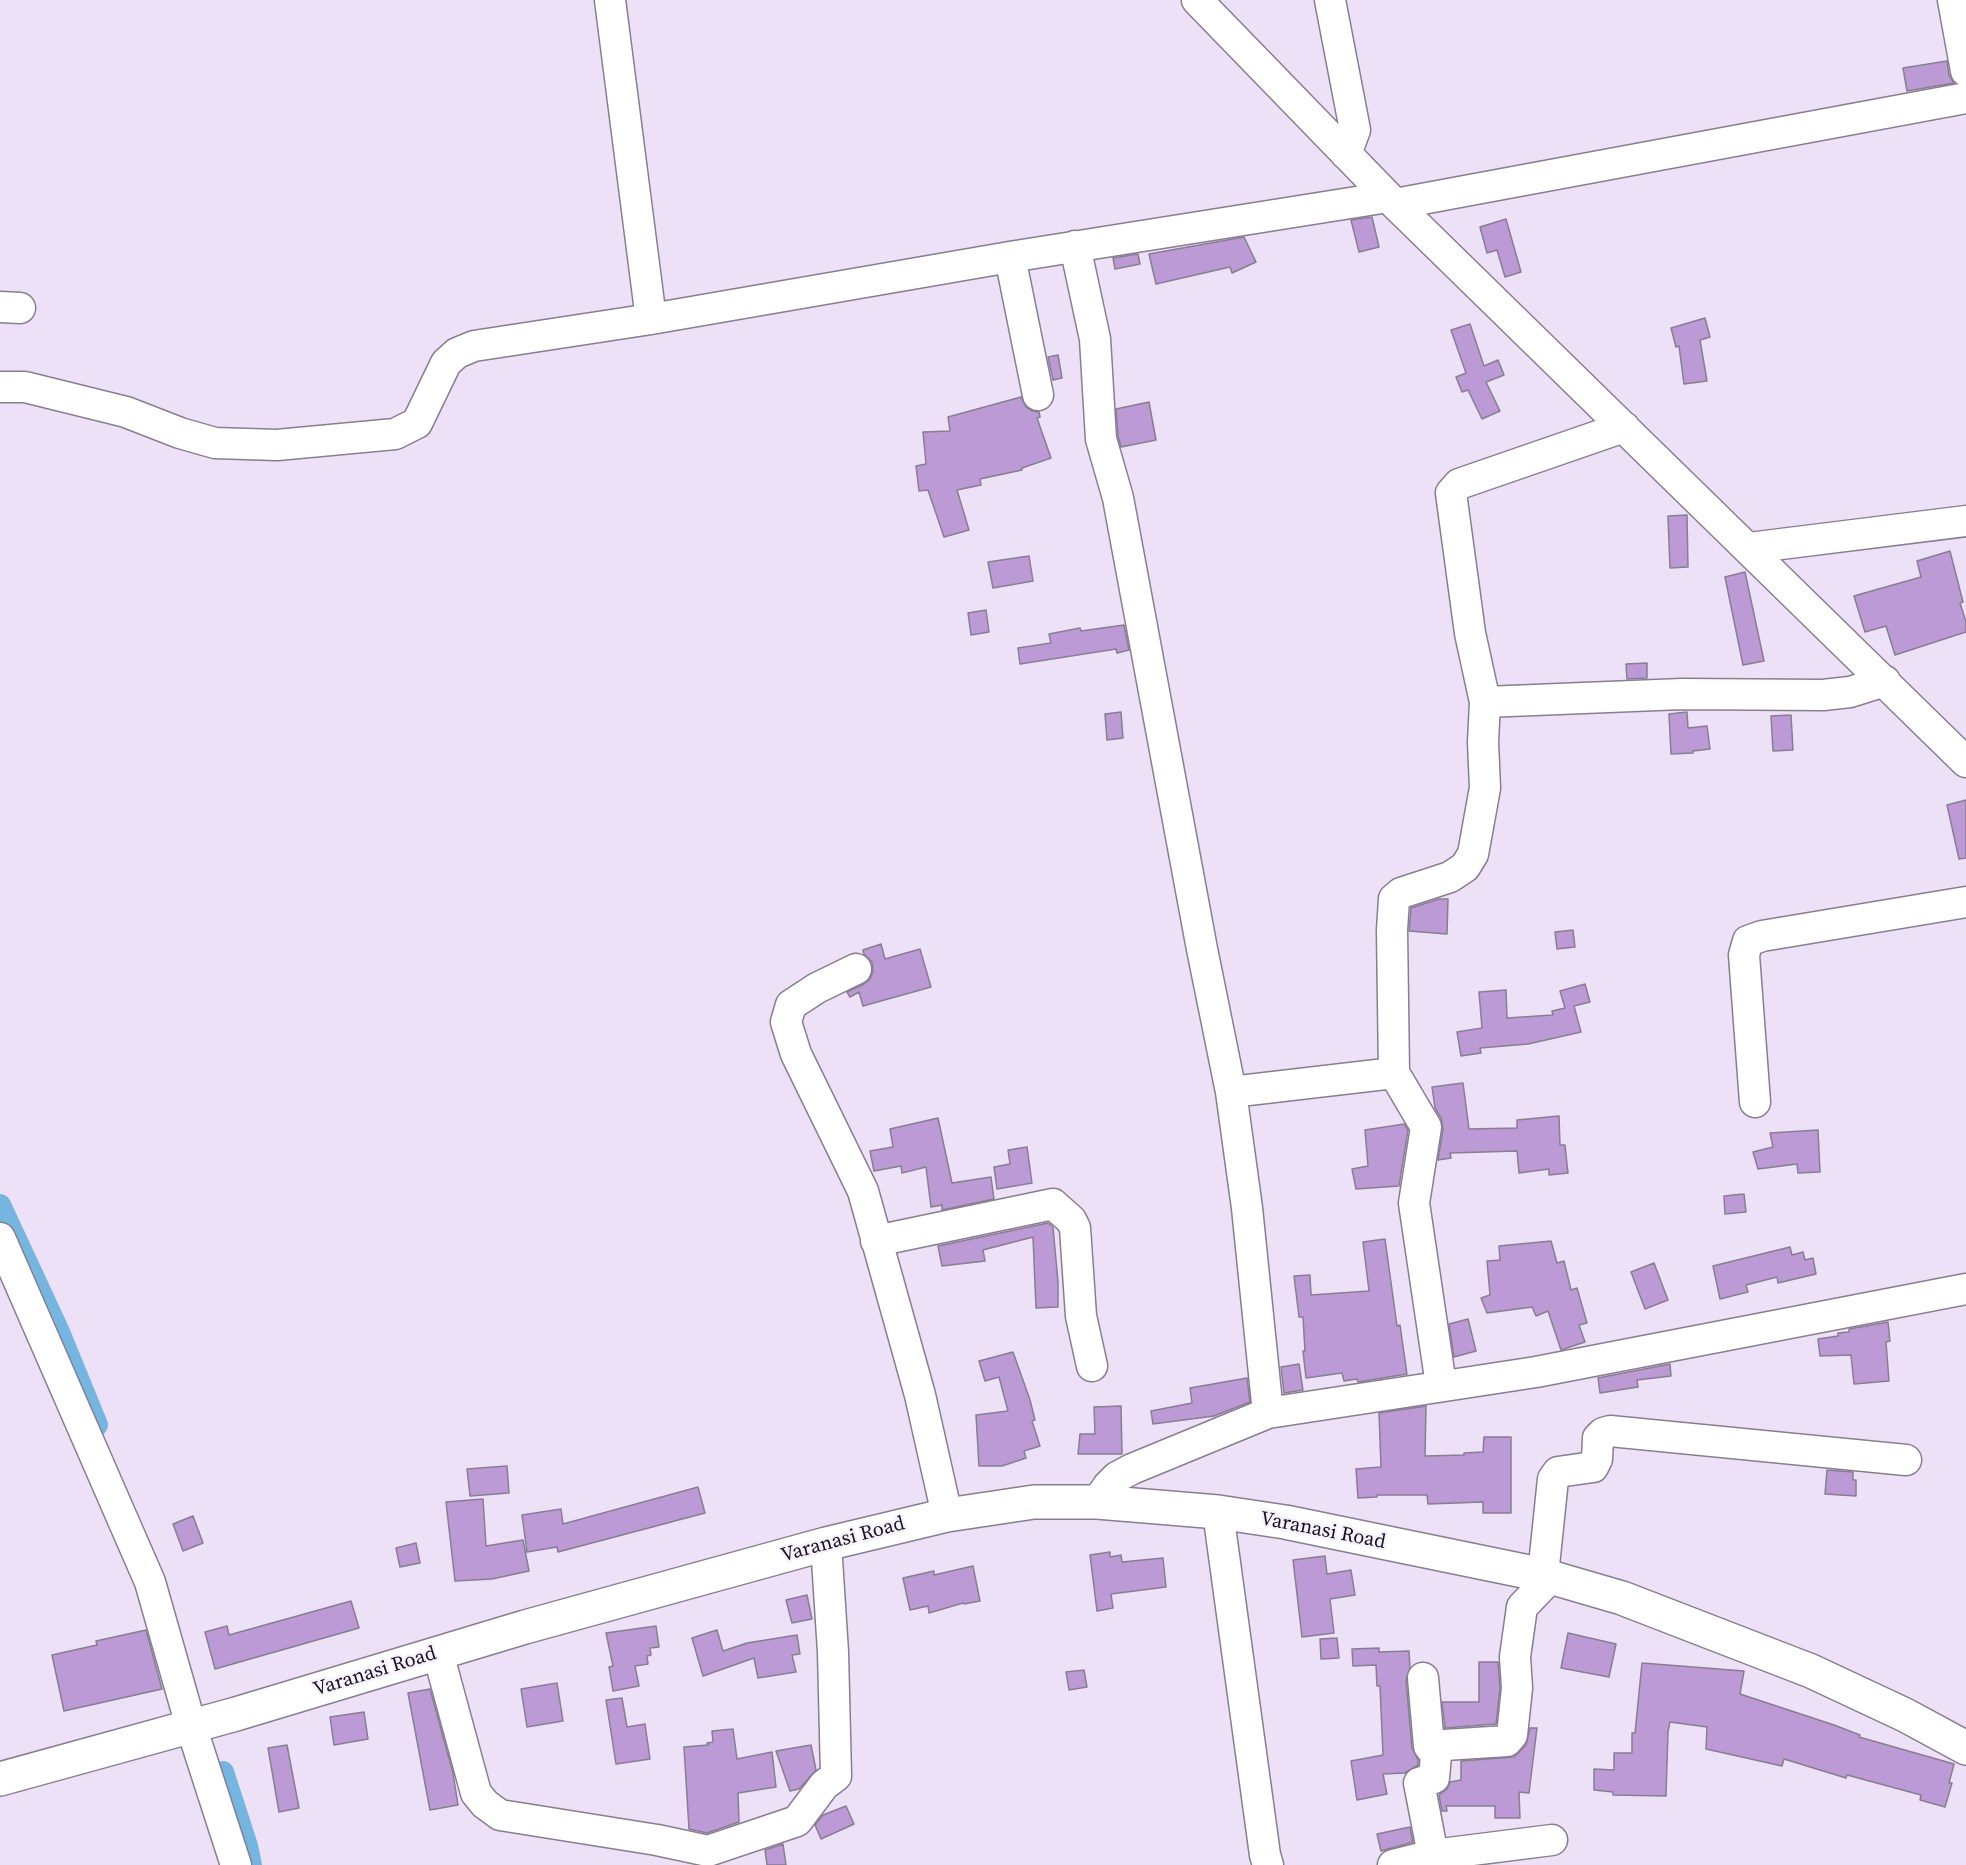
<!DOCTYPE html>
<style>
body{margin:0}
canvas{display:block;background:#ece1f6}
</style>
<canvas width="1966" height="1865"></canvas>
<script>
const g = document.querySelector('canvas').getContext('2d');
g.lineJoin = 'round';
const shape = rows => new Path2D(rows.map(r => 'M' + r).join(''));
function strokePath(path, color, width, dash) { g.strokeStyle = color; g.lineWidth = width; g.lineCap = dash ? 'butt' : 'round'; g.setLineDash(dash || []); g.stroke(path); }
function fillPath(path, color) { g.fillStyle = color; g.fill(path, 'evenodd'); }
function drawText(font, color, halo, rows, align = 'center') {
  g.font = font + ' "Source Serif 4",serif'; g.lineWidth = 5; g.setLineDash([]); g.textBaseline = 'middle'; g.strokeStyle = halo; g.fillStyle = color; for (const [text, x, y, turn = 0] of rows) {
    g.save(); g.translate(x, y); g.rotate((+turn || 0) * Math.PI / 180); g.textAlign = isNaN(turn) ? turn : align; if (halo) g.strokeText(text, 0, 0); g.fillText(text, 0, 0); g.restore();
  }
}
strokePath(shape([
 [0,1205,59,1332,97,1425],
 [223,1772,247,1846,251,1865]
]), '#75b6e1', 22);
const building = shape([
 [1947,61,1949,75,1954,83,1907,91,1903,68,1947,61],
 [1372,217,1379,247,1359,252,1351,220,1372,217],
 [1506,219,1521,272,1505,277,1497,250,1487,253,1480,227,1506,219],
 [1244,237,1256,262,1232,273,1230,267,1156,284,1149,254,1244,237],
 [1138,254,1140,264,1115,269,1113,258,1138,254],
 [1705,318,1710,337,1700,340,1707,381,1684,384,1679,346,1676,347,1671,328,1705,318],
 [1470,324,1484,366,1498,360,1504,375,1486,382,1500,411,1482,419,1468,390,1462,392,1456,377,1466,373,1451,330,1470,324],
 [1058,355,1062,378,1053,380,1048,357,1058,355],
 [1021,397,1026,407,1032,411,1039,412,1040,417,1037,418,1051,458,1022,468,1022,470,980,479,981,485,957,490,969,530,944,537,928,490,919,491,916,466,926,464,923,432,950,431,948,417,1021,397],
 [1149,402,1156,440,1121,447,1118,436,1116,409,1149,402],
 [1687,515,1688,567,1670,568,1668,516,1687,515],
 [1950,551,1963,602,1960,603,1966,622,1966,632,1895,655,1886,626,1865,632,1854,596,1921,577,1917,561,1950,551],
 [1029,556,1033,581,993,588,988,562,1029,556],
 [1745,572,1764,661,1743,665,1725,577,1745,572],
 [986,610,989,632,971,635,968,613,986,610],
 [1124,625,1129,650,1117,653,1116,649,1020,664,1018,648,1051,643,1049,634,1080,628,1081,631,1124,625],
 [1647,663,1647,678,1627,679,1626,664,1647,663],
 [1121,712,1123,738,1107,740,1105,714,1121,712],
 [1687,712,1688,728,1707,726,1710,749,1693,751,1693,753,1671,754,1669,714,1687,712],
 [1791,715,1793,750,1773,751,1771,716,1791,715],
 [1966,800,1966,858,1959,859,1947,805,1966,800],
 [1439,899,1448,899,1447,934,1409,931,1411,908,1439,899],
 [1573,930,1575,947,1557,949,1555,932,1573,930],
 [881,944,885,959,920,949,931,987,863,1006,859,992,850,997,847,992,864,984,870,979,873,971,872,962,864,954,863,950,881,944],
 [1585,984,1590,1002,1574,1006,1581,1032,1528,1044,1480,1048,1481,1053,1461,1056,1457,1032,1482,1028,1479,992,1506,990,1507,1018,1553,1015,1552,1011,1565,1008,1560,991,1585,984],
 [1463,1083,1469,1129,1517,1128,1517,1120,1559,1116,1560,1145,1565,1145,1568,1173,1549,1175,1549,1169,1519,1173,1517,1151,1450,1153,1451,1158,1438,1160,1443,1129,1441,1118,1435,1108,1432,1087,1463,1083],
 [938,1118,952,1183,991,1177,994,1199,942,1210,942,1205,931,1207,926,1167,902,1173,901,1166,874,1171,870,1151,893,1147,890,1129,938,1118],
 [1404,1124,1408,1130,1399,1186,1356,1189,1352,1169,1368,1166,1365,1130,1404,1124],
 [1818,1130,1820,1172,1798,1173,1797,1164,1758,1169,1753,1152,1773,1147,1770,1133,1818,1130],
 [1027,1147,1032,1183,997,1189,994,1167,1010,1164,1008,1150,1027,1147],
 [1744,1194,1746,1212,1725,1214,1724,1196,1744,1194],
 [1048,1223,1053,1227,1058,1282,1058,1307,1036,1308,1033,1237,983,1250,985,1261,942,1266,938,1246,1048,1223],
 [1385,1239,1397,1326,1400,1325,1407,1374,1358,1382,1357,1379,1344,1381,1342,1373,1306,1378,1303,1351,1305,1351,1303,1317,1299,1317,1294,1276,1310,1275,1311,1295,1369,1291,1363,1242,1385,1239],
 [1551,1241,1557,1263,1564,1261,1571,1290,1577,1288,1587,1323,1579,1325,1585,1342,1561,1350,1548,1311,1536,1316,1532,1307,1487,1313,1481,1298,1490,1295,1487,1261,1500,1260,1499,1246,1551,1241],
 [1790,1247,1792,1255,1803,1252,1805,1260,1813,1258,1816,1274,1778,1283,1777,1277,1746,1285,1748,1292,1720,1299,1713,1266,1790,1247],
 [1654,1263,1668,1300,1645,1309,1631,1272,1654,1263],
 [1468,1319,1476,1351,1454,1357,1449,1324,1468,1319],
 [1888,1322,1890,1341,1886,1342,1889,1381,1854,1384,1851,1355,1820,1356,1818,1339,1838,1336,1838,1333,1849,1332,1849,1329,1888,1322],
 [1013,1352,1030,1400,1035,1420,1032,1421,1040,1446,1024,1451,1026,1458,1002,1466,979,1466,976,1415,1008,1411,999,1377,985,1381,979,1361,1013,1352],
 [1299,1364,1303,1390,1284,1393,1281,1367,1299,1364],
 [1670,1364,1671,1376,1637,1380,1638,1387,1600,1393,1598,1378,1670,1364],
 [1247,1378,1250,1402,1214,1416,1153,1424,1151,1411,1192,1403,1190,1388,1247,1378],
 [1121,1406,1122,1454,1078,1454,1080,1434,1095,1434,1094,1407,1121,1406],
 [1426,1406,1425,1456,1464,1455,1464,1453,1483,1452,1484,1437,1511,1437,1511,1513,1483,1513,1483,1502,1428,1504,1427,1495,1377,1495,1377,1497,1358,1498,1356,1469,1381,1467,1379,1413,1426,1406],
 [507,1466,509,1493,470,1496,467,1469,507,1466],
 [1827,1470,1853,1472,1853,1480,1856,1480,1856,1496,1825,1494,1827,1470],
 [698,1487,705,1513,558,1552,557,1547,527,1552,522,1515,561,1509,563,1524,698,1487],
 [483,1499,486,1546,523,1540,529,1571,492,1579,455,1581,446,1502,483,1499],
 [193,1516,203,1543,183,1551,173,1524,193,1516],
 [416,1543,420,1563,400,1567,396,1548,416,1543],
 [1110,1552,1110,1557,1121,1555,1122,1562,1163,1558,1166,1587,1111,1594,1113,1608,1097,1611,1090,1555,1110,1552],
 [1325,1556,1327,1574,1351,1570,1355,1595,1330,1599,1334,1633,1302,1637,1293,1560,1325,1556],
 [973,1566,980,1601,964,1604,963,1603,929,1613,928,1606,910,1610,903,1578,934,1571,934,1575,973,1566],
 [807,1595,812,1619,792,1623,786,1600,807,1595],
 [351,1601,359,1628,215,1669,205,1632,227,1626,229,1635,351,1601],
 [656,1626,659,1647,650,1648,651,1655,647,1656,648,1664,635,1666,639,1686,613,1691,609,1667,613,1666,606,1633,656,1626],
 [146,1630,162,1689,64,1711,52,1655,97,1645,96,1641,146,1630],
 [717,1630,723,1651,747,1643,797,1635,800,1654,792,1655,796,1672,758,1678,754,1658,703,1676,692,1638,717,1630],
 [1568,1633,1616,1644,1609,1677,1561,1668,1568,1633],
 [1337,1638,1339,1658,1321,1659,1320,1639,1337,1638],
 [1379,1648,1379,1652,1409,1651,1410,1668,1406,1680,1412,1748,1418,1760,1418,1765,1405,1773,1383,1774,1387,1794,1357,1800,1351,1761,1383,1755,1380,1686,1377,1686,1376,1665,1353,1666,1352,1649,1379,1648],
 [1479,1662,1498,1662,1500,1688,1496,1724,1445,1728,1442,1702,1479,1702,1479,1662],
 [1642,1663,1744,1671,1740,1694,1834,1725,1860,1735,1859,1737,1954,1764,1949,1783,1952,1783,1945,1807,1920,1800,1921,1795,1847,1775,1846,1778,1784,1759,1782,1766,1706,1749,1707,1727,1670,1722,1668,1732,1666,1796,1613,1795,1613,1792,1594,1790,1594,1769,1614,1770,1614,1753,1632,1753,1632,1733,1635,1733,1642,1663],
 [1084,1670,1087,1687,1069,1690,1066,1672,1084,1670],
 [557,1683,563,1721,527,1727,521,1689,557,1683],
 [430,1689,453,1773,458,1805,430,1810,408,1693,430,1689],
 [622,1698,627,1727,645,1724,650,1759,616,1764,606,1700,622,1698],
 [364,1712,368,1739,334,1745,330,1717,364,1712],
 [1530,1728,1537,1728,1529,1793,1519,1792,1520,1818,1495,1818,1495,1806,1446,1806,1447,1811,1442,1811,1439,1795,1447,1789,1450,1782,1461,1780,1461,1761,1514,1757,1526,1745,1530,1728],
 [733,1729,737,1759,772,1752,776,1787,738,1793,739,1822,707,1833,689,1829,684,1747,708,1745,707,1743,713,1742,712,1731,733,1729],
 [287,1745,299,1808,279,1812,268,1748,287,1745],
 [811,1745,816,1770,799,1789,790,1791,776,1751,811,1745],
 [846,1806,854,1824,821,1839,815,1825,823,1815,846,1806],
 [1410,1827,1413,1842,1381,1851,1377,1834,1410,1827],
 [783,1844,786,1865,767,1865,765,1850,783,1844]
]);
fillPath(building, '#bb9ad5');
strokePath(building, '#887e91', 1.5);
const minor = shape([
 [610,0,651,319],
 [1197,0,1395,204,1966,762],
 [1330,0,1355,130,1346,154],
 [1953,0,1966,71],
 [1395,204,1966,98],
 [1075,246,1095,339,1101,439,1118,498,1202,949,1231,1092,1247,1208,1268,1413],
 [1010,257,1038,395],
 [0,307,20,308],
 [0,387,25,387,126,412,180,433,215,443,277,445,395,434,417,423,446,363,457,353,474,346,651,319,1010,257,1388,197],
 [1749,548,1966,521],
 [1485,702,1682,694,1823,695,1850,692,1885,681],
 [856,969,817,988,791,1005,786,1022,796,1054,863,1191,920,1395,947,1515],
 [1394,1073,1426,1127,1414,1203,1441,1385],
 [1231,1092,1394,1073,1392,930,1394,899,1401,893,1450,877,1465,867,1473,854,1485,788,1483,742,1485,702,1470,633,1451,493,1459,484,1624,427],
 [1755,1102,1744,955,1748,941,1762,936,1966,902],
 [0,1238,150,1582,191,1726,236,1865],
 [876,1241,1053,1204,1071,1220,1075,1228,1081,1316,1092,1366],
 [1097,1502,1108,1486,1117,1477,1132,1469,1268,1413,1536,1372,1966,1289],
 [1218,1512,1265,1855,1268,1865],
 [1543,1575,1553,1479,1558,1472,1593,1467,1597,1459,1598,1438,1603,1433,1610,1431,1906,1460],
 [438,1653,476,1793,485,1804,500,1815,657,1840,708,1851,797,1821,824,1785,836,1776,833,1652,826,1544],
 [1423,1678,1429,1746,1436,1755,1434,1778,1419,1783,1433,1855],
 [1429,1746,1507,1741,1512,1735,1517,1688,1515,1657,1522,1607,1550,1578],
 [1393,1865,1433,1855,1552,1840]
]);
const highway = shape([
 [0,1779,236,1714,525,1627,826,1544,947,1515,1034,1502,1097,1502,1218,1512,1285,1522,1543,1575,1622,1598,1811,1671,1905,1715,1966,1748]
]);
strokePath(minor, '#887e90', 33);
strokePath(highway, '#887e90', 36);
strokePath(minor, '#fff', 30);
strokePath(highway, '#fff', 33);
drawText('20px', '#18141b', '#f7f0fd', [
 ["Varanasi Road",1323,1531,11],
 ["Varanasi Road",843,1540,-15],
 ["Varanasi Road",375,1672,-17]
]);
</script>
